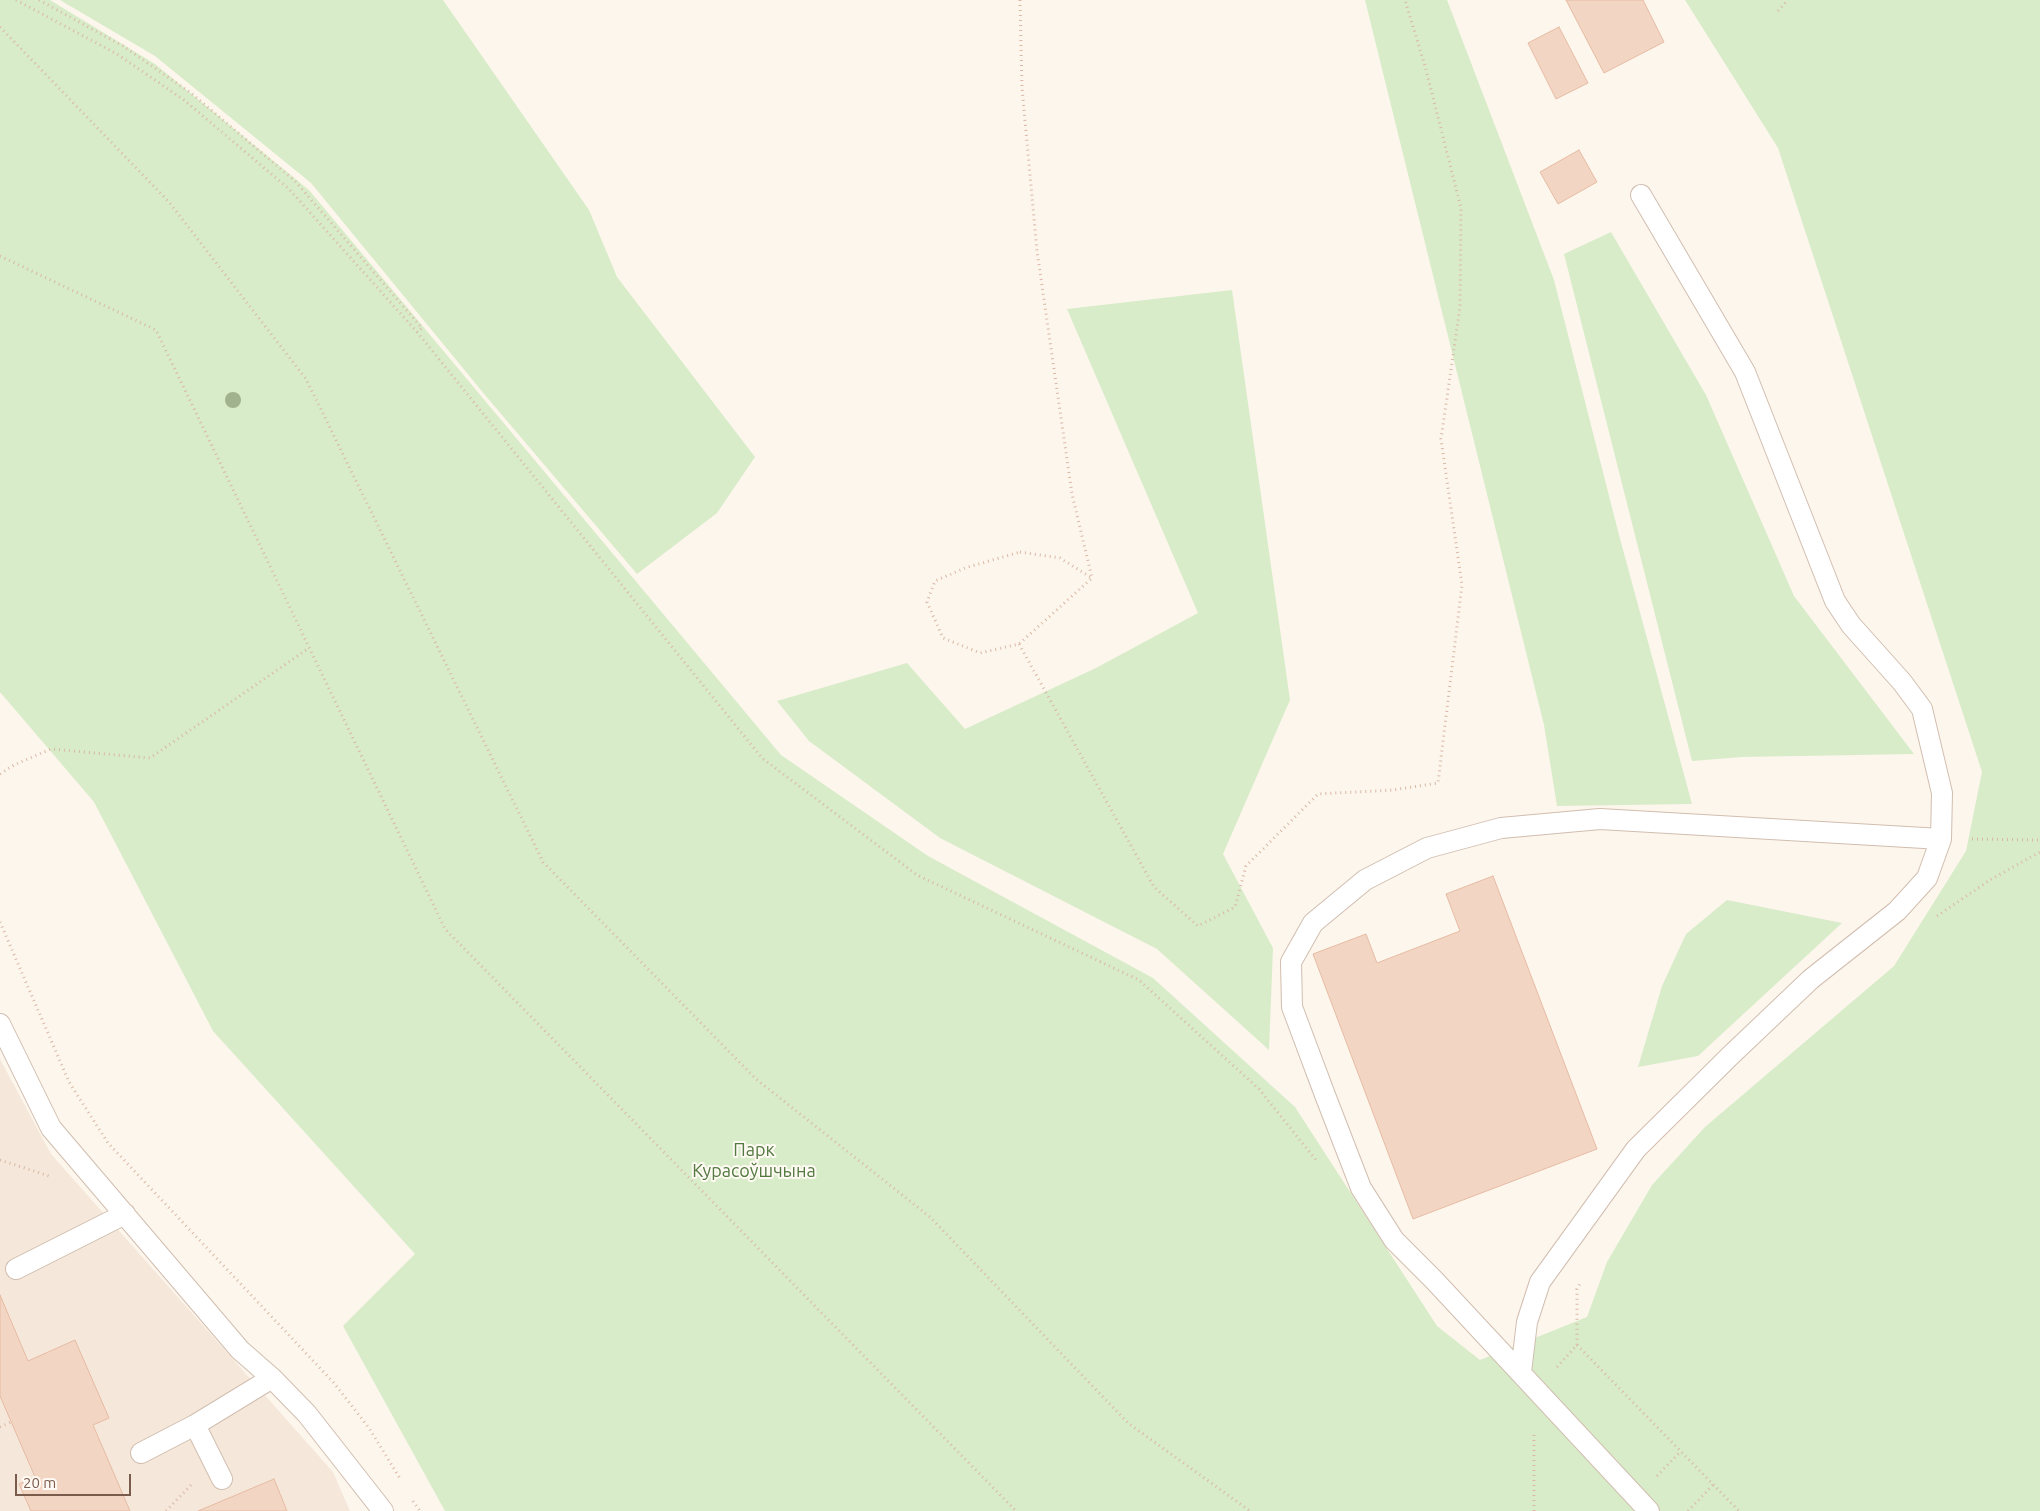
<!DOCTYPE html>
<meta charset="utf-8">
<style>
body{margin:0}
#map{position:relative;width:2040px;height:1511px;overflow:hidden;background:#fdf6ec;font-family:Ubuntu,sans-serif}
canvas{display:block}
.scale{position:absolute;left:15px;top:1474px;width:116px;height:22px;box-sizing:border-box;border:2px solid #7a5c4d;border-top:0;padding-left:6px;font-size:15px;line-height:18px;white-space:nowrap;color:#7a5c4d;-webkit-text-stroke:4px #fffaf3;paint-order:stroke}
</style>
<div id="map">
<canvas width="2040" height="1511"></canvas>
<div class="scale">20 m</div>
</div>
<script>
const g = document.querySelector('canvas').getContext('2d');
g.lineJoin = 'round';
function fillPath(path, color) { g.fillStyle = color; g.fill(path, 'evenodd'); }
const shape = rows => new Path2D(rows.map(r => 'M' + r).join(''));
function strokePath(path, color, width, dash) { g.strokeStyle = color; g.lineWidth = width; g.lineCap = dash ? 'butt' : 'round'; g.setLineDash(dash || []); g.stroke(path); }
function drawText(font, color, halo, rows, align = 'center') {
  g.font = font + ' Ubuntu,sans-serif'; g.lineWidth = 4; g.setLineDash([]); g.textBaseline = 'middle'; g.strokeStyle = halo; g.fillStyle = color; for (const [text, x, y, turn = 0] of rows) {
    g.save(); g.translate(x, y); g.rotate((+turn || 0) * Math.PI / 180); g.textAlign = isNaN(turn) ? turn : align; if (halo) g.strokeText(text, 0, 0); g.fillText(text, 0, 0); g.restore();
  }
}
fillPath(shape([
 [0,1059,51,1154,333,1472,350,1511,0,1511]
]), '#f5e8da');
fillPath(shape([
 [0,0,50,0,155,64,309,190,781,755,928,856,1153,978,1295,1107,1437,1326,1480,1360,1587,1317,1607,1262,1652,1185,1705,1127,1894,966,1966,851,1982,772,1778,148,1685,0,2040,0,2040,1511,445,1511,343,1326,415,1254,213,1031,94,802,0,692],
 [60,0,443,0,589,210,617,277,755,457,717,513,637,574,485,395,311,183,155,56],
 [1365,0,1447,0,1554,280,1619,535,1692,804,1557,806,1544,725],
 [1611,232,1706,395,1794,596,1914,754,1742,757,1692,761,1564,254],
 [1232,290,1290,700,1223,854,1273,948,1269,1050,1157,949,940,838,809,741,777,701,907,663,965,729,1096,668,1198,613,1067,309],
 [1727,900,1842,923,1698,1056,1638,1067,1662,986,1686,934]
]), '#d8ecc9');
const building = shape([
 [1566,0,1643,0,1664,42,1604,73,1566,0],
 [1559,27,1588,83,1556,99,1528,43,1559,27],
 [1579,150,1597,182,1558,204,1540,172,1579,150],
 [1493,876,1597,1149,1413,1219,1313,954,1366,934,1377,963,1460,931,1446,894,1493,876],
 [0,1295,28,1361,75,1340,109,1418,93,1425,130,1511,31,1511,19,1484,35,1477,0,1396,0,1295],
 [274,1479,287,1511,198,1511,274,1479]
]);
fillPath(building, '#f3d5c3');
strokePath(building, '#e6bba3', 1);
const lane = shape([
 [0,1024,51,1128,240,1350,272,1378,307,1414,383,1511],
 [16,1269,125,1214],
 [1521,1372,1527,1322,1540,1282,1636,1149,1731,1055,1811,979,1897,911,1927,878,1941,839,1942,793,1922,709,1902,682,1851,625,1835,601,1745,372,1641,195],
 [195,1425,222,1479],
 [141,1453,195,1425,272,1378],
 [1649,1511,1434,1280,1394,1240,1361,1188,1325,1095,1292,1007,1291,962,1313,923,1365,880,1427,848,1501,828,1600,819,1941,839]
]);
strokePath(lane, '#d1beb0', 22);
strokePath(shape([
 [16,0,117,54,184,100,289,189,417,332,762,758,917,875,1139,980,1259,1089,1316,1160],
 [39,0,123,46,191,93,295,181,422,328,417,332],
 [1020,0,1022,88,1037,251,1072,494,1092,578],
 [1778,11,1788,0],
 [0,27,169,202,306,379,543,862,756,1079,930,1217,1128,1423,1250,1511],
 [0,256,156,330,445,929,1016,1511],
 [1020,552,1060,558,1092,578,1019,644,980,653,943,638,927,602,935,581,965,568,1020,552],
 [1019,644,1154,887,1198,926,1235,907,1246,866,1318,794,1393,790,1438,783,1462,585,1441,439,1460,307,1461,208,1425,66,1405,0],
 [0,774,14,765,51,749,150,758,309,648],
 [1972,839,2040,840],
 [1937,916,1990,880,2040,852],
 [0,922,69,1082,108,1143,334,1383,369,1428,401,1480],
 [0,1160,52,1177],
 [1577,1345,1739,1511],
 [1557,1367,1577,1345,1577,1289,1581,1282],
 [0,1427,11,1422],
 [1657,1476,1681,1451],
 [413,1501,420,1511],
 [166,1511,191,1485],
 [1534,1511,1534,1433],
 [1688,1511,1713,1485]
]), '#d9b8a5', 3, [1, 4]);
strokePath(lane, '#fff', 20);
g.fillStyle = '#a0b28e';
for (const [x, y] of [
 [233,400]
]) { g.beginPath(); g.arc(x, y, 8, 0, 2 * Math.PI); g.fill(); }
drawText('18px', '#537a41', '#fffaf3', [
 ["Парк",754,1150],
 ["Курасоўшчына",754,1171]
]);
</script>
